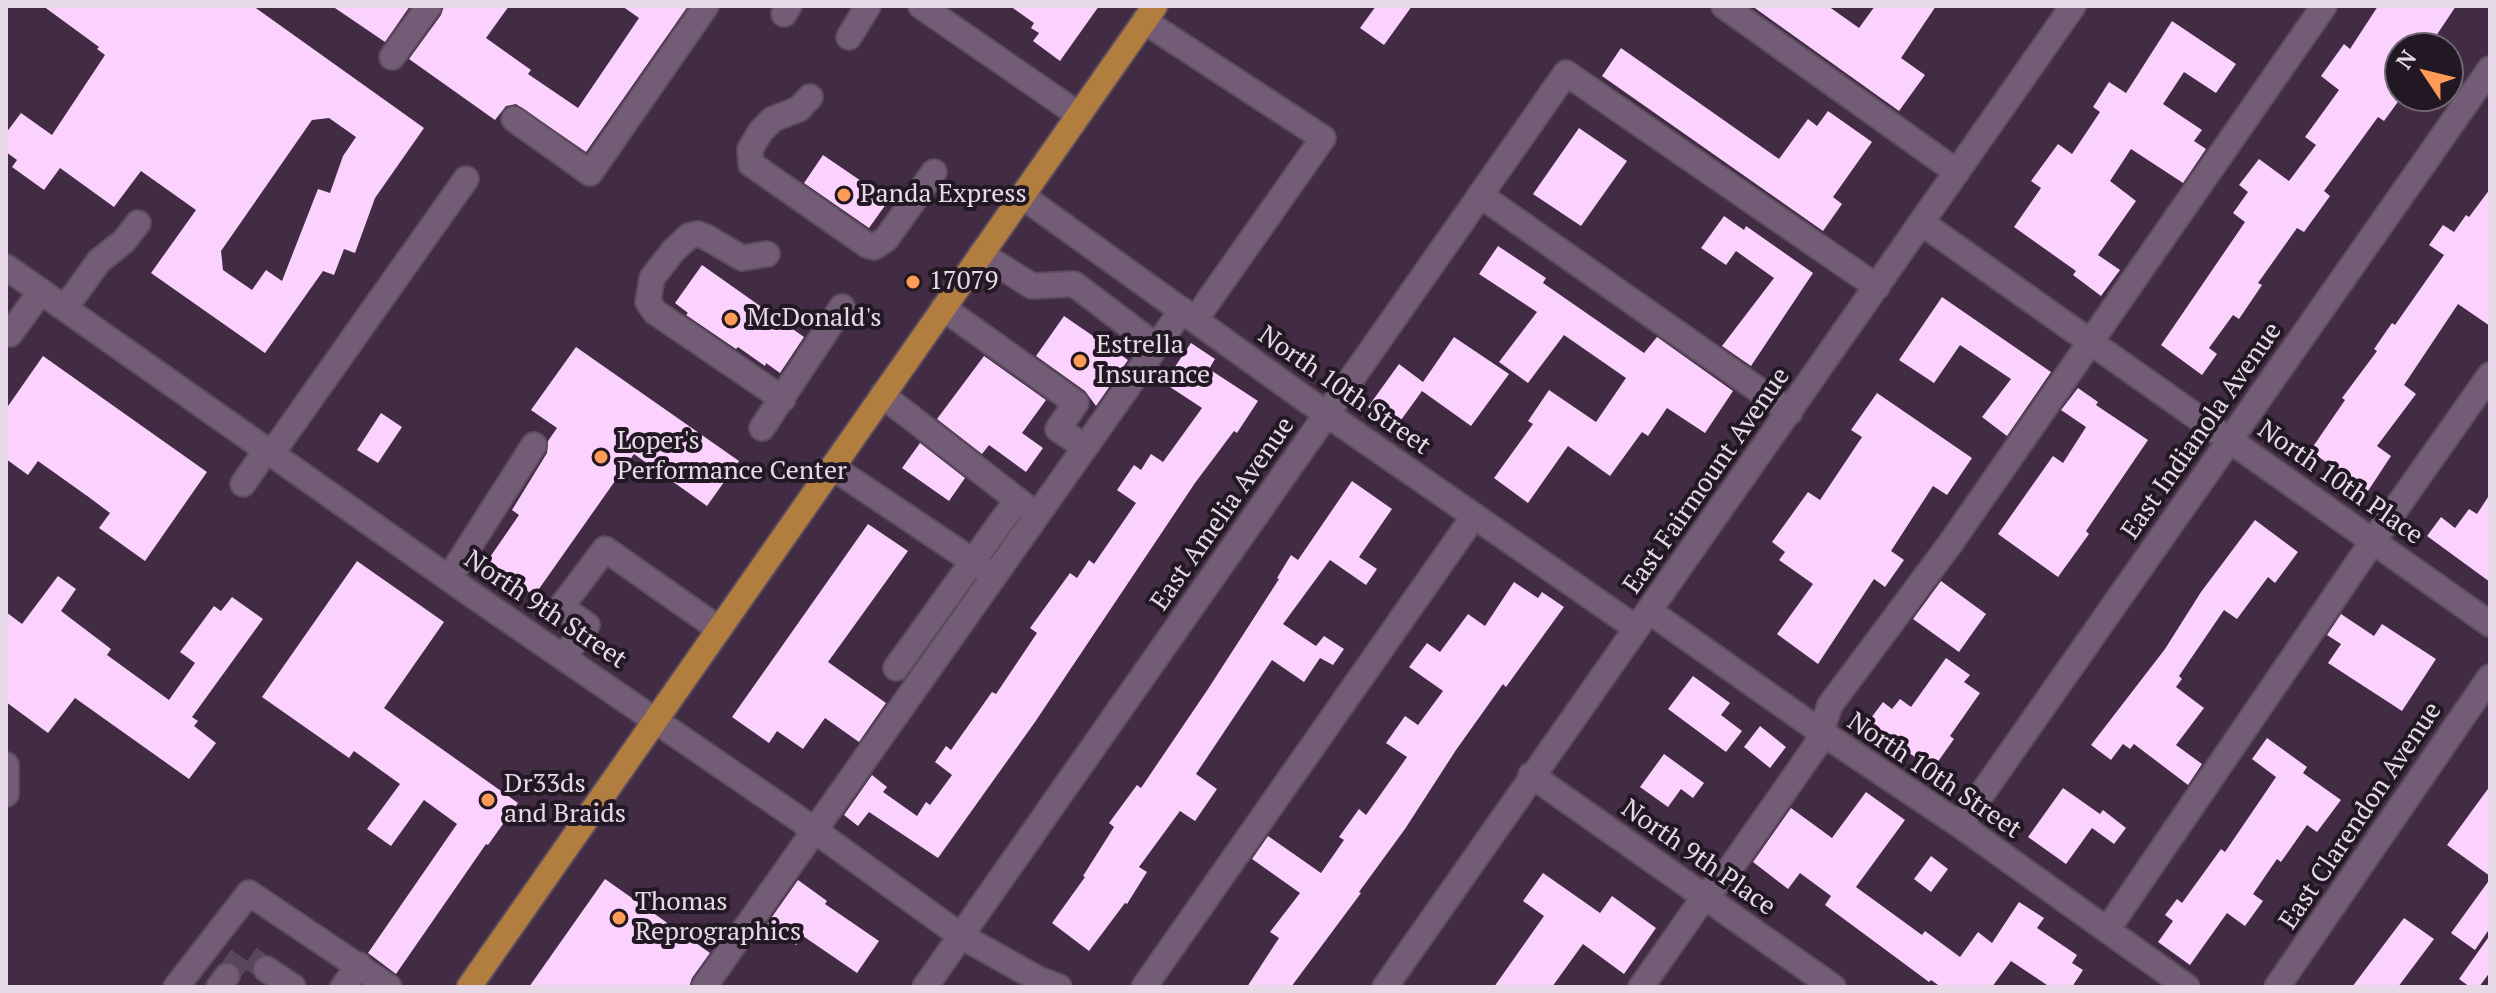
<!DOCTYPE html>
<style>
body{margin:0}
#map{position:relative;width:2496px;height:993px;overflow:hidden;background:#412c43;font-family:"PT Serif",serif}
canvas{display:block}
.frame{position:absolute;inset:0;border:8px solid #e7d9e8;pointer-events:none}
.north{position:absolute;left:2384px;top:32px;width:80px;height:80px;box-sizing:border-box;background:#221823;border:2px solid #716572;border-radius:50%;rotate:305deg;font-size:22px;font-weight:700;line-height:32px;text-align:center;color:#e7d9e8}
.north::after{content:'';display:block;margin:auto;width:28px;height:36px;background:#fe9c57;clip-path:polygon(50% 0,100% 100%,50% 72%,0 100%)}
</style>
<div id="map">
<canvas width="2496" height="993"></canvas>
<div class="frame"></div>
<div class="north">N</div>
</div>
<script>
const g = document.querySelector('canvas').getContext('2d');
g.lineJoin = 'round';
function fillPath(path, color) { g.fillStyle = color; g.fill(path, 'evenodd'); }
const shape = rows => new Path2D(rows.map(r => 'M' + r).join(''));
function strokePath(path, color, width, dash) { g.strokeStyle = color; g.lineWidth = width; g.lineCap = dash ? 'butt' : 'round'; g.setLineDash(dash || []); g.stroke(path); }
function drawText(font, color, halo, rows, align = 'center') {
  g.font = font + ' "PT Serif",serif'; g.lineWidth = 8; g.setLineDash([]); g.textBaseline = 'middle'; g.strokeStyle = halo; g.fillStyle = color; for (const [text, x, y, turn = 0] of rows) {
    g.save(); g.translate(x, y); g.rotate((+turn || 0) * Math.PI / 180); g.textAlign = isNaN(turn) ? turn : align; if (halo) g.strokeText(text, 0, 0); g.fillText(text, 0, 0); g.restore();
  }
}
fillPath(shape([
 [43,6,253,6,424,128,375,198,355,253,344,249,334,275,323,271,265,353,151,273,196,210,141,171,114,207,60,168,44,190,12,167,17,160,6,152,6,133,21,113,52,135,105,55,97,49,99,47],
 [329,118,356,137,343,156,330,193,318,189,282,281,266,270,252,290,223,270,221,251,312,120],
 [332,6,410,6,385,42],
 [444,6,509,6,486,38,531,70,528,74,578,108,639,18,622,6,688,6,586,152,516,104,506,106,495,120,409,59,441,15],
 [1010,6,1099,6,1060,61,1033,41,1039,33,1031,28,1034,23],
 [1376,6,1412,6,1384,45,1360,28],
 [1752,6,1828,6,1859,28,1875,6,1936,6,1901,58,1925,75,1899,111],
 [2378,6,2456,6,2428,48,2400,48,2400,99,2384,121,2378,117,2324,191,2330,196,2304,232,2297,228,2258,283,2262,285,2239,319,2233,315,2209,348,2217,354,2202,375,2161,345,2245,222,2233,213,2248,192,2239,185,2259,159,2289,181,2316,145,2305,137,2339,90,2321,76,2344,44,2350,49],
 [2172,21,2236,64,2216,93,2184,72,2163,104,2202,130,2194,141,2206,149,2183,183,2131,149,2110,181,2136,201,2098,255,2120,270,2101,296,2073,275,2076,271,2014,227,2041,188,2031,181,2058,144,2072,154,2100,112,2093,107,2109,82,2126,93],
 [1621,48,1779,159,1808,119,1817,126,1828,111,1872,142,1833,197,1842,204,1823,231,1602,76],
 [1579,128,1627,161,1581,226,1533,194],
 [823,155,889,200,869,228,804,183],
 [2490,189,2490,326,2458,304,2404,385,2416,394,2377,446,2391,456,2368,491,2310,451,2345,400,2342,398,2377,351,2374,349,2392,323,2395,325,2444,255,2429,245,2443,225,2454,232,2466,215,2469,217],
 [1724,216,1744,230,1746,226,1813,273,1751,366,1722,346,1774,278,1736,251,1726,265,1701,248],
 [1498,246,1546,278,1543,283,1644,353,1657,337,1733,391,1705,433,1667,408,1648,436,1642,432,1610,476,1568,446,1528,503,1494,478,1533,424,1528,421,1549,390,1596,422,1626,378,1564,335,1528,383,1499,362,1537,312,1479,274],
 [702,265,804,337,780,373,766,363,765,366,738,347,736,349,686,315,688,313,675,303],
 [1942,297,2051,372,2007,436,1982,417,2011,379,1960,345,1934,383,1899,360],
 [1064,316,1128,360,1096,406,1085,391,1036,356],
 [1454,337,1509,374,1471,426,1422,391,1396,427,1368,407,1399,364,1423,382],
 [1191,343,1215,359,1209,369,1258,401,1237,433,1234,431,1195,483,1035,722,938,858,869,812,858,826,844,815,872,775,887,787,883,792,917,816,926,802,930,805,952,775,935,762,946,746,951,750,992,692,996,694,1037,633,1030,628,1070,573,1077,578,1089,560,1094,564,1136,503,1117,490,1134,465,1141,470,1151,454,1163,462,1202,408,1164,383],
 [576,347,739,461,707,506,634,454,534,596,488,560,519,515,512,510,547,453,548,441,557,428,531,410],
 [43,356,207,472,145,561,99,528,110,513,90,498,38,461,28,475,6,459,6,409],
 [984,356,1046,400,1022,433,1043,448,1026,472,989,445,982,454,937,419],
 [2078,388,2098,402,2096,405,2148,440,2086,531,2089,534,2058,577,1998,534,2053,456,2063,463,2086,427,2061,410],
 [1877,393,1972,458,1947,495,1933,486,1891,551,1904,560,1885,587,1874,579,1818,664,1777,634,1813,584,1779,560,1785,552,1772,542,1808,492,1820,500,1862,437,1851,430],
 [381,413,402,427,378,463,357,450],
 [920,443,965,478,949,501,902,468],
 [1352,481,1392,509,1359,557,1377,569,1366,585,1330,560,1283,624,1316,646,1324,636,1344,649,1333,665,1320,658,1304,682,1272,660,1196,774,1217,789,1195,821,1180,811,1139,867,1147,872,1127,904,1125,903,1089,951,1052,923,1085,877,1083,876,1114,827,1109,823,1137,785,1141,788,1208,689,1279,579,1277,578,1291,555,1298,560],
 [2490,494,2490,582,2427,536,2441,517,2455,528,2469,509,2477,514],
 [2255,520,2298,552,2275,583,2268,577,2237,619,2224,610,2179,676,2182,679,2176,687,2204,708,2176,745,2202,764,2188,785,2134,744,2130,749,2123,744,2111,760,2091,745,2165,649,2201,592],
 [868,524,908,551,828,662,886,703,859,742,825,718,803,749,777,731,769,743,732,717],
 [357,561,444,622,384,708,518,803,488,845,486,844,396,974,368,953,457,824,424,800,391,846,367,829,400,784,354,751,349,758,262,697],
 [58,576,76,589,61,611,111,649,107,655,169,700,195,663,180,652,214,606,221,611,232,597,263,619,192,717,198,721,194,726,216,743,189,779,75,698,48,733,6,702,6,612,22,624],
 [1941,581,1986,614,1959,652,1913,619],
 [1514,582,1538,598,1542,592,1564,607,1506,687,1503,684,1456,750,1405,829,1359,892,1361,893,1291,987,1247,987,1279,938,1270,932,1300,893,1252,859,1268,836,1321,873,1344,840,1339,837,1359,809,1366,815,1407,757,1386,743,1405,716,1418,725,1443,691,1409,667,1427,643,1440,652,1468,614,1485,626],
 [2341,614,2374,636,2382,624,2436,659,2402,711,2328,663,2341,644,2327,635],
 [1946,658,1970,675,1964,682,1980,693,1950,736,1954,739,1932,770,1868,722,1883,702,1892,709,1900,699,1911,707],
 [1693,676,1730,703,1721,715,1742,731,1726,752,1668,709],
 [1760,726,1786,747,1770,768,1744,747],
 [2267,738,2307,767,2303,773,2341,800,2317,832,2307,825,2281,862,2277,859,2253,894,2263,901,2245,926,2227,913,2190,965,2158,942,2173,921,2165,915,2177,899,2182,903,2221,849,2225,852,2276,777,2252,759],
 [1664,754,1704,783,1693,798,1681,789,1668,807,1640,787],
 [2490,786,2490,876,2447,845],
 [2063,788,2100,814,2103,810,2126,828,2114,844,2092,828,2066,864,2028,837],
 [1866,792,1905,820,1856,887,1922,935,1925,931,1960,957,1978,932,1992,943,2019,902,2044,918,2037,928,2077,955,2072,963,2083,970,2072,987,2050,987,2011,961,1992,987,1941,987,1931,980,1929,982,1825,905,1831,896,1800,873,1788,889,1753,862,1791,808,1832,838],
 [1931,856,1948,869,1931,892,1914,879],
 [1543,873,1600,913,1612,896,1656,928,1624,974,1583,944,1552,987,1494,987,1544,916,1523,901],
 [605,879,710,953,692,978,689,987,529,987],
 [2490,879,2490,928,2475,950,2451,933],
 [798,880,827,901,825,904,879,941,857,973,803,936,796,945,767,924],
 [2404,918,2434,939,2398,987,2352,987],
 [2490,935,2490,972,2479,987,2470,987,2459,979]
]), '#fad2fd');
strokePath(shape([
 [227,976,243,953,266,969]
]), '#5a465c', 24, [24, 12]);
const minor = shape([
 [921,6,1079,115],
 [1724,6,1957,172],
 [784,14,789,6],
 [1144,21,1323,138,1195,320],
 [849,37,868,6],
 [392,57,429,6],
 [810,97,799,109,773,119,761,131,750,149,751,164,867,245,874,247,886,239,934,172],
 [514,119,590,173,706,6],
 [1480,195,1790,412],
 [1022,196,1308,401,1636,628],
 [1922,223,2490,624],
 [767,254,742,258,706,237,698,234,689,236,673,251,652,278,648,302,655,312,783,399],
 [981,254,1032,286,1074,284,1156,346],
 [6,267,481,601,796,817,961,936,1038,979,1059,987],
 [65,308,99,261,124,241,138,223],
 [943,308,1076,403,1058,429,1085,447],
 [10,334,41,291],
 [882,395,1029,509],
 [762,428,842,307],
 [272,453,466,179],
 [832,467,986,570],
 [243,484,267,449],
 [449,578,534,445],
 [1649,611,1821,732,1960,825,2187,987],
 [564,657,587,625,561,607,605,549,719,629],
 [896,668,1017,500],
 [6,765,6,794],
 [1531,775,1833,987],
 [1960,825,2490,69],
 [2107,930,2373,541,2490,375],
 [266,969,293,987],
 [176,987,249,893,389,987],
 [219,987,227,976],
 [343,987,359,965],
 [704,987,1182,310],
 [925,987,1566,73,1877,287],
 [1144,987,1474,516],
 [1385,987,2073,6],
 [1641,987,1705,896,1725,876,1816,746,1830,705,1950,544,2324,6],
 [2277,987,2490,677]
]);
const major = shape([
 [469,987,1155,6]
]);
strokePath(minor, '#5d4b5e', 28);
strokePath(major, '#5d4b5e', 28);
strokePath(minor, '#735c75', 24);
strokePath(major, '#b17e3f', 24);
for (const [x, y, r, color] of [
 [844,195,8,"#fe9c57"],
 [913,282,8,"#fe9c57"],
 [731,319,8,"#fe9c57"],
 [1080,361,8,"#fe9c57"],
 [601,457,8,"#fe9c57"],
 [488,800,8,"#fe9c57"],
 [619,918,8,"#fe9c57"]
]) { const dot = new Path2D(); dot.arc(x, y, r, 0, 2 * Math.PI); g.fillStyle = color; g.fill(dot); strokePath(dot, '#221823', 3); }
drawText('26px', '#e7d9e8', '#221823', [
 ["Panda Express",860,195],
 ["17079",929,282],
 ["McDonald's",747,319],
 ["Estrella",1096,346],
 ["Insurance",1096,376],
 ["Loper's",617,442],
 ["Performance Center",617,472],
 ["Dr33ds",504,785],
 ["and Braids",504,815],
 ["Thomas",635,903],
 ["Reprographics",635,933]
], 'left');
drawText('26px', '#e7d9e8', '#221823', [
 ["North 10th Street",1344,391,35],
 ["East Indianola Avenue",2202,431,-55],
 ["East Fairmount Avenue",1707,481,-55],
 ["North 10th Place",2340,483,35],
 ["East Amelia Avenue",1223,514,-55],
 ["North 9th Street",545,610,34],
 ["North 10th Street",1934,776,34],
 ["East Clarendon Avenue",2361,816,-56],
 ["North 9th Place",1698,858,35]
]);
</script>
